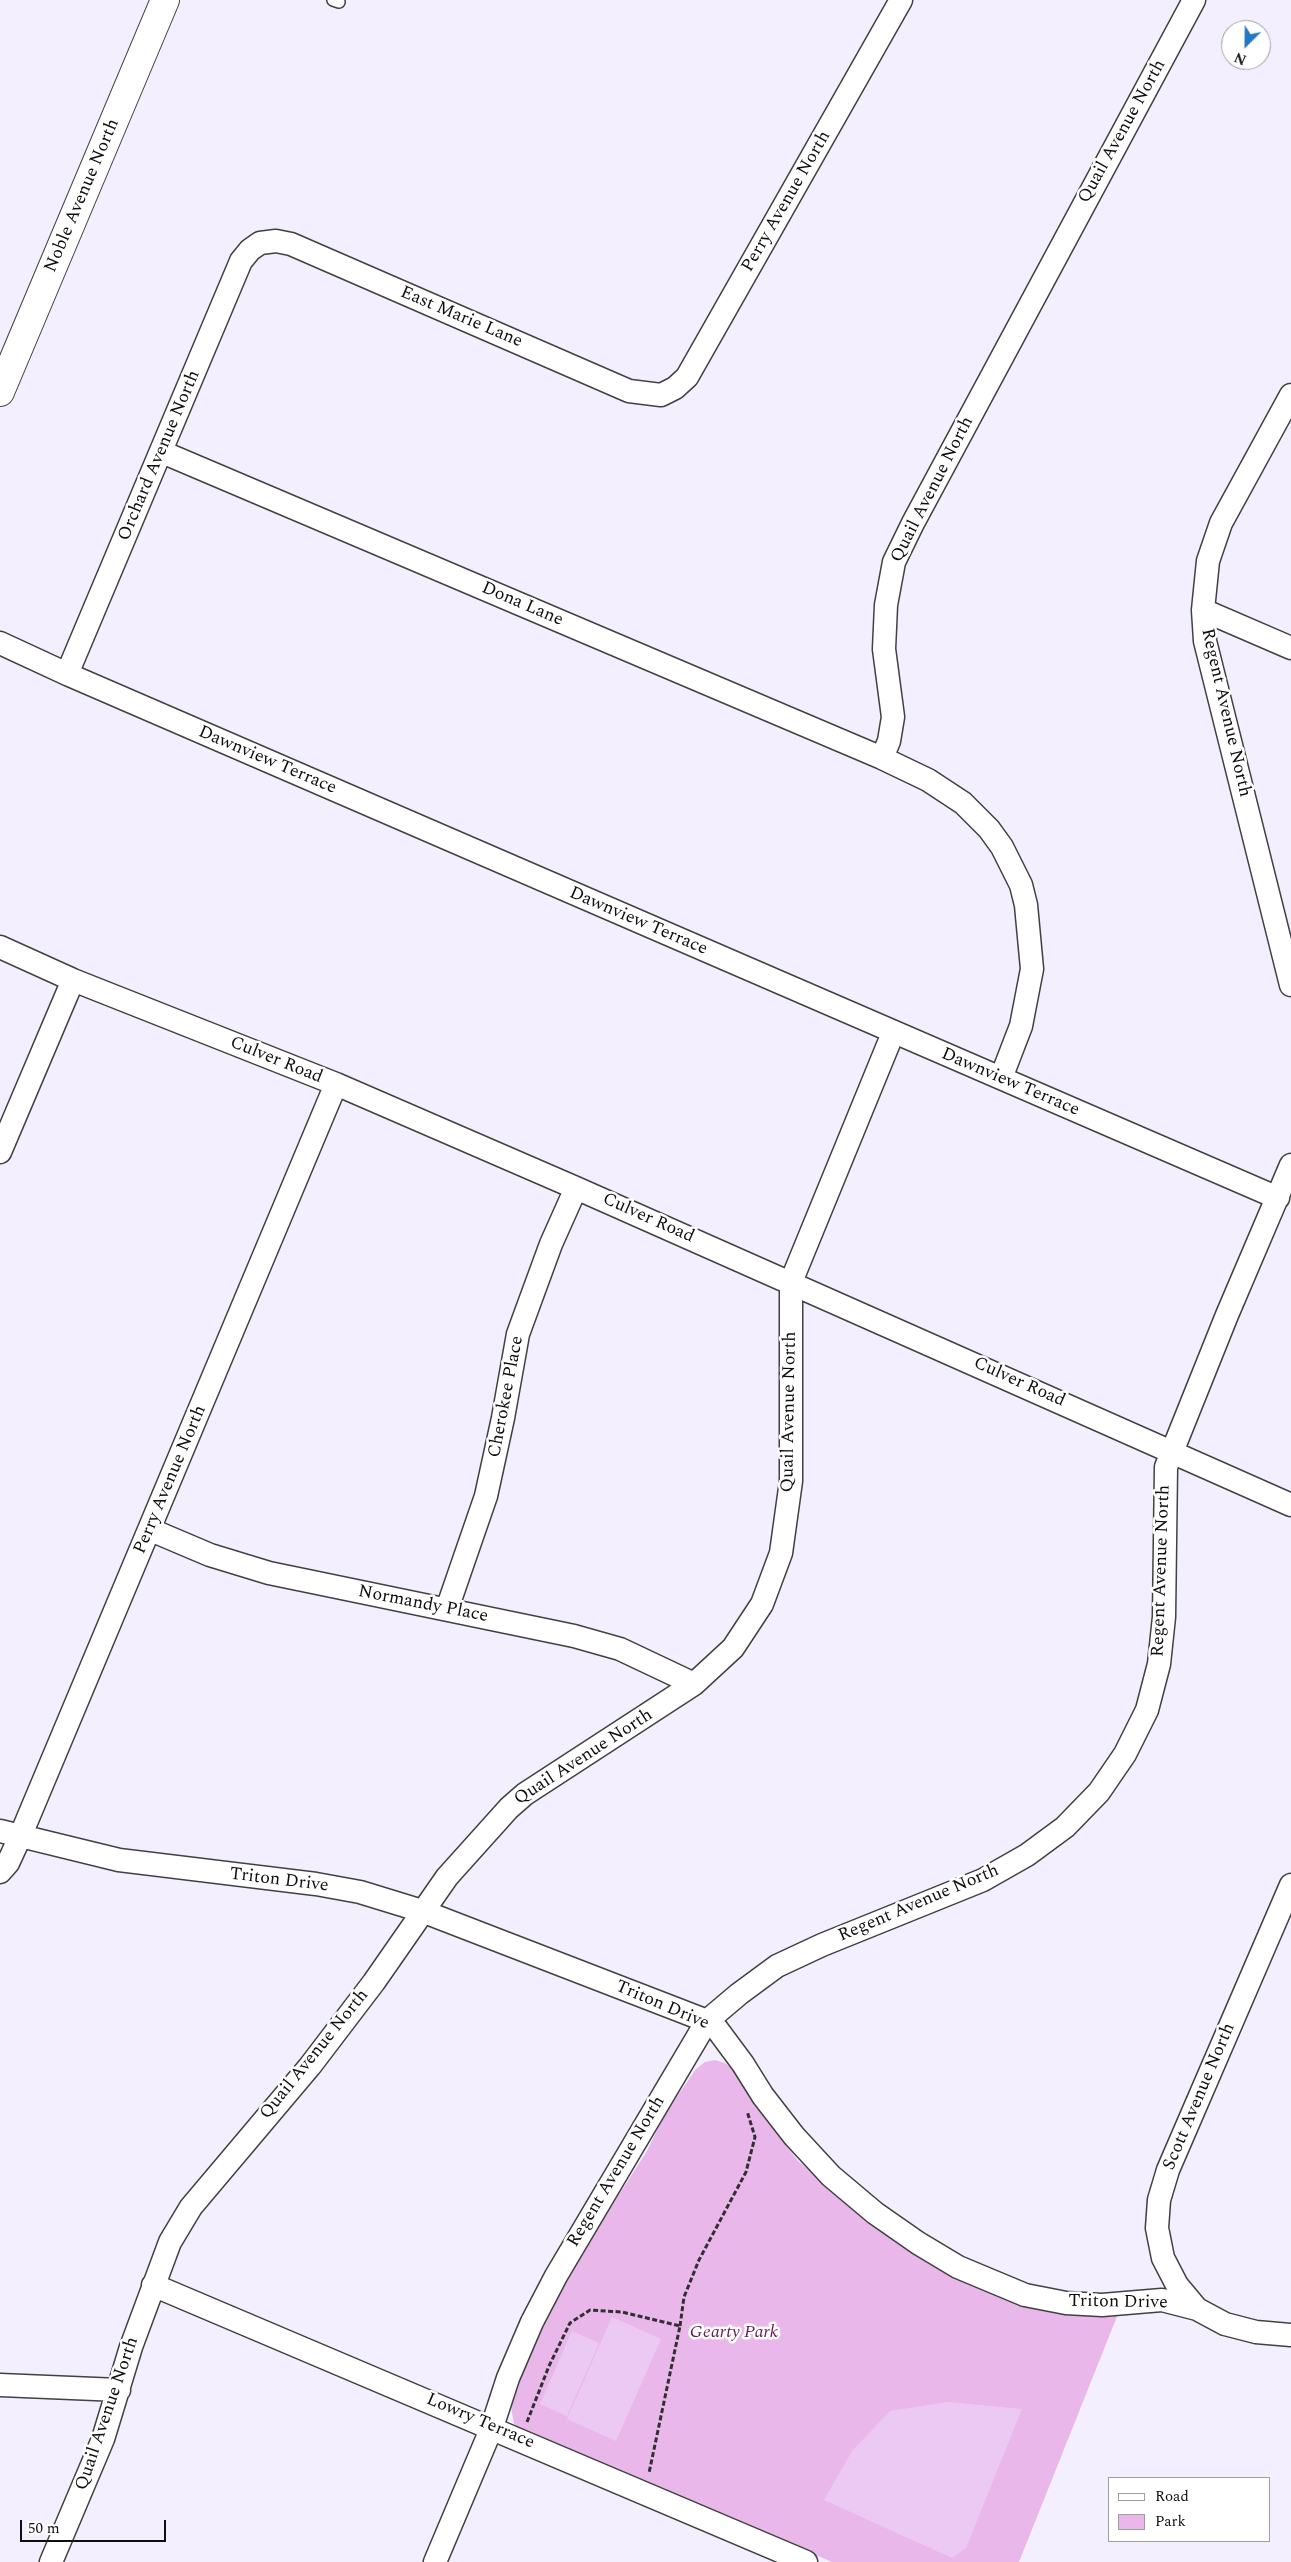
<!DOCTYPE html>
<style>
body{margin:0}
#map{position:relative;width:1291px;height:2562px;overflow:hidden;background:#f4efff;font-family:Spectral,serif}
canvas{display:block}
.legend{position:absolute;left:1108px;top:2477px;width:162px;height:65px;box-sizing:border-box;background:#fff;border:1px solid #9f9f9f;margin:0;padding:6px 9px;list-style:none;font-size:15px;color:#0e0e0e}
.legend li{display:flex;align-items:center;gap:10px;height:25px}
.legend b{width:25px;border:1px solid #9f9f9f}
.north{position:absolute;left:1221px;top:20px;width:50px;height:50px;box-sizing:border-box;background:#fff;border:1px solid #9f9f9f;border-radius:50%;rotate:203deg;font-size:14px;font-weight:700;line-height:20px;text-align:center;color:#0e0e0e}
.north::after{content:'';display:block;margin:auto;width:18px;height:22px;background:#2179c3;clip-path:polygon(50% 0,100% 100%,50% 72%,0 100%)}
.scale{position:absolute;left:20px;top:2520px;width:146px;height:22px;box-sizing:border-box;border:2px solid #0e0e0e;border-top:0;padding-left:6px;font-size:15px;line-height:18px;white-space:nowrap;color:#0e0e0e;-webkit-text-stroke:4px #fff;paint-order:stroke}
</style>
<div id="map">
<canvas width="1291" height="2562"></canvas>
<ul class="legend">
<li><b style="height:6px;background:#fff"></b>Road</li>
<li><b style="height:14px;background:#eab7eb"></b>Park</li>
</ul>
<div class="north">N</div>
<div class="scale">50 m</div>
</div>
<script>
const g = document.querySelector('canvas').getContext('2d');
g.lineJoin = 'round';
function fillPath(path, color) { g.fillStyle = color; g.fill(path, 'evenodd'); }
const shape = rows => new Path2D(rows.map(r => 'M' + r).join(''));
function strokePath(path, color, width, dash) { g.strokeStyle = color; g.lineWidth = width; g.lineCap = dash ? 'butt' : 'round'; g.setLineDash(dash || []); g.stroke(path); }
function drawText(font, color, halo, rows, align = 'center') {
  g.font = font + ' Spectral,serif'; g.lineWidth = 5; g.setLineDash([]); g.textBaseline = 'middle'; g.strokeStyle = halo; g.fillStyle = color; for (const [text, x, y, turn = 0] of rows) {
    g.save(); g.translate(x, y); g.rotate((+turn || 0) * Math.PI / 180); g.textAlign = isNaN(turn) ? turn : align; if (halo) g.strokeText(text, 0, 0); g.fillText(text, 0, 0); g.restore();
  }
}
fillPath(shape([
 [715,2060,725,2063,736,2072,768,2122,798,2161,892,2239,932,2265,977,2288,1011,2302,1044,2311,1084,2316,1118,2314,1019,2562,832,2562,518,2428,514,2424,511,2407,530,2351,575,2263,647,2151,665,2114,696,2069,705,2062]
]), '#eab7eb');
fillPath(shape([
 [612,2317,661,2339,616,2441,567,2419],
 [572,2331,599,2343,567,2416,540,2404],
 [948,2402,1022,2409,966,2548,952,2558,824,2500,852,2451,890,2411]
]), '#ecc9f2');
const service = shape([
 [333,0,339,2]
]);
const minor = shape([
 [1291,395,1221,523,1208,561,1203,610,1205,641,1291,985],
 [162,452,882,758],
 [1203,610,1291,648],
 [0,643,67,674,1278,1198],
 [67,674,241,261,250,250,260,243,276,241,291,244,629,391,661,395,675,388,687,377,901,0],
 [0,947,73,980,336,1084,576,1188,1291,1505],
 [1001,1078,1021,1026,1032,969,1026,905,1021,885,1002,847,989,829,963,803,928,780,882,758,889,741,893,717,884,649,886,605,894,562,913,523,1194,0],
 [0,1152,73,980],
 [151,1530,210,1555,269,1573,574,1636,620,1649,694,1684],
 [447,1609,486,1496,503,1418,518,1334,551,1244,576,1188],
 [0,1831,119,1860,316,1884,360,1892,422,1911,707,2021,717,2029,743,2064,763,2096,794,2136,831,2176,875,2213,918,2243,958,2267,1025,2295,1066,2303,1102,2305,1162,2300,1197,2309,1225,2324,1256,2332,1291,2335],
 [0,1872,8,1863,20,1837,336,1084],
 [153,2285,806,2562],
 [1197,2309,1177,2285,1163,2258,1157,2228,1159,2200,1168,2170,1291,1885],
 [0,2385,119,2390],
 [51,2562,103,2439,131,2347,170,2242,191,2207,310,2066,374,1982,447,1877,509,1808,525,1794,694,1684,733,1648,762,1604,781,1553,791,1481,791,1282,893,1033],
 [435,2562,492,2427,508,2378,532,2322,556,2276,707,2021,739,1994,777,1966,822,1945,983,1880,1027,1855,1065,1827,1099,1792,1125,1754,1147,1710,1159,1664,1164,1617,1166,1467,1227,1315,1291,1165]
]);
const tertiary = shape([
 [0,392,165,0]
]);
strokePath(service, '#414141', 14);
strokePath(minor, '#414141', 25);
strokePath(tertiary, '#414141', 30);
strokePath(shape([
 [680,2326,684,2297,699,2260,746,2172,755,2137,747,2111],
 [527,2422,549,2366,570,2323,590,2310,622,2312,680,2326,649,2473]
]), '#303030', 3, [5, 2.5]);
strokePath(service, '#fff', 11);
strokePath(minor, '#fff', 22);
strokePath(tertiary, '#fff', 28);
drawText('18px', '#0e0e0e', '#fff', [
 ["Quail Avenue North",1123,132,-61],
 ["Noble Avenue North",83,196,-67],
 ["Perry Avenue North",787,202,-60],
 ["East Marie Lane",461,318,23],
 ["Orchard Avenue North",160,456,-67],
 ["Quail Avenue North",933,490,-63],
 ["Dona Lane",522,605,23],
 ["Regent Avenue North",1225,713,77],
 ["Dawnview Terrace",267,761,23],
 ["Dawnview Terrace",638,922,23],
 ["Culver Road",276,1061,22],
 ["Dawnview Terrace",1010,1083,23],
 ["Culver Road",648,1219,24],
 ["Culver Road",1019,1383,24],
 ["Cherokee Place",507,1397,-79],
 ["Quail Avenue North",790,1412,-89],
 ["Perry Avenue North",171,1480,-67],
 ["Regent Avenue North",1162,1571,-88],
 ["Normandy Place",423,1605,11],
 ["Quail Avenue North",584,1758,-33],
 ["Triton Drive",279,1881,7],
 ["Regent Avenue North",919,1904,-23],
 ["Triton Drive",662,2006,23],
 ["Quail Avenue North",315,2055,-51],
 ["Scott Avenue North",1200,2097,-67],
 ["Regent Avenue North",617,2172,-59],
 ["Triton Drive",1118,2303,1],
 ["Quail Avenue North",108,2414,-71],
 ["Lowry Terrace",480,2422,23]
]);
drawText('italic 18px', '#681c51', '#fff', [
 ["Gearty Park",734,2333]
]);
</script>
